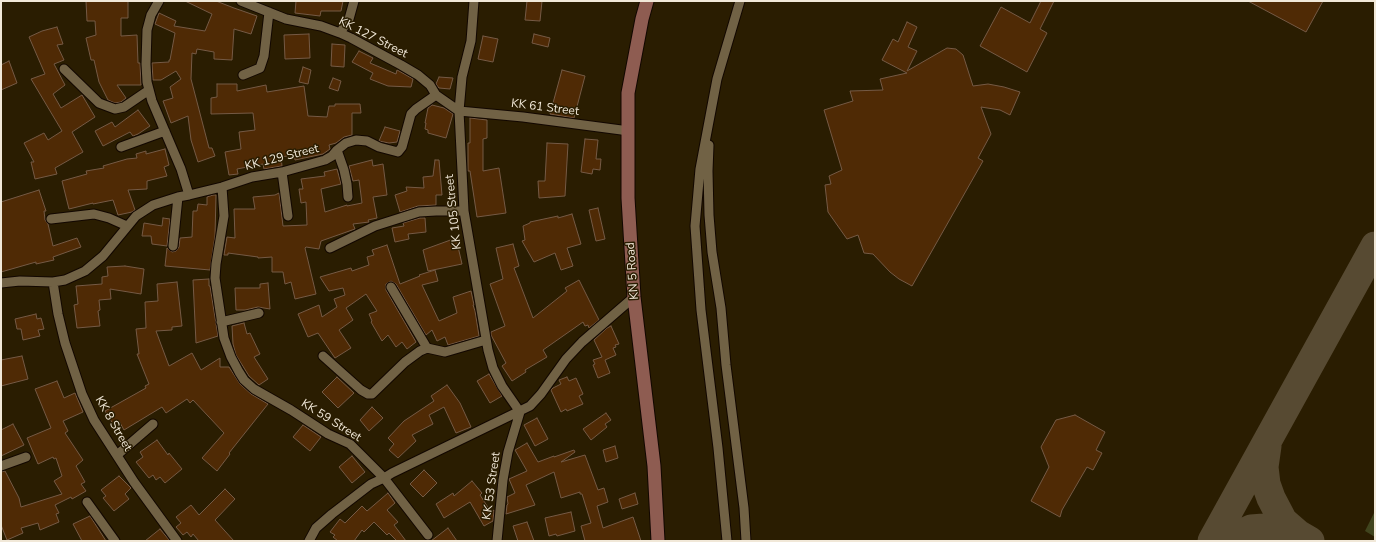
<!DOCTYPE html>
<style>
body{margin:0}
#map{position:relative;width:1376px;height:542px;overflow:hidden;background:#2a1d01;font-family:"Nunito Sans",sans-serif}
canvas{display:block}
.frame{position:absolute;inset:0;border:2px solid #f1e8d8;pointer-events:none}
</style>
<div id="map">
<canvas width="1376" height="542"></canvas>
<div class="frame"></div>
</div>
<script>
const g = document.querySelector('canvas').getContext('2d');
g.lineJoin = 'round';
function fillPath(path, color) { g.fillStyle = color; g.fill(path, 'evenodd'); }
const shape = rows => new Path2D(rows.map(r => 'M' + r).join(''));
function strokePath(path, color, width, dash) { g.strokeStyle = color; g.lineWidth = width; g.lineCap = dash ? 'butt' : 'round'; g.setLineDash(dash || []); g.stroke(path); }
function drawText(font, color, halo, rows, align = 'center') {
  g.font = font + ' "Nunito Sans",sans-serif'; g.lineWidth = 3; g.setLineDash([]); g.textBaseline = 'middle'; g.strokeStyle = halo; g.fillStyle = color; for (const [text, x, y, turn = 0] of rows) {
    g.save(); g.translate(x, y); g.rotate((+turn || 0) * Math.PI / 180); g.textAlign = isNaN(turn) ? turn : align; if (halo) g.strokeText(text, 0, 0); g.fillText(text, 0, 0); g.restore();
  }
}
fillPath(shape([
 [1375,511,1375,537,1365,531]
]), '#40441d');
strokePath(shape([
 [1267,446,1264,467,1266,484,1271,498,1283,521,1298,534,1310,541],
 [1212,541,1375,246],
 [1226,541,1251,529,1277,527,1298,534]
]), '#574a32', 29);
const building = shape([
 [86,1,128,1,128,18,121,18,121,36,137,35,138,63,140,63,141,85,117,85,126,98,121,102,115,103,108,100,99,82,94,60,91,60,86,38,96,35,95,21,87,21,86,1],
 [185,1,216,1,234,8,257,16,251,34,234,29,232,60,214,59,214,52,197,49,196,54,192,53,191,79,209,148,212,148,215,156,198,162,191,140,188,116,171,123,163,101,173,98,170,87,181,79,176,71,161,80,153,80,152,63,169,62,169,60,170,60,175,33,155,24,159,13,176,21,174,26,205,31,212,14,185,1],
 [296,1,343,1,341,11,321,11,320,16,295,13,296,1],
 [527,1,542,1,540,21,525,20,527,1],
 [1041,1,1054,1,1040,29,1047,33,1027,72,980,46,1001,7,1030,23,1041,1],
 [1248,1,1323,1,1306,32,1248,1],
 [907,22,917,27,908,47,917,51,907,71,947,48,956,49,963,55,973,86,988,84,1004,87,1020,92,1010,115,1000,110,981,107,991,134,978,158,983,161,912,286,899,279,890,272,873,254,864,253,858,235,847,239,828,212,825,185,831,184,829,176,842,170,824,110,853,101,850,91,883,90,880,79,907,73,882,60,893,39,898,42,907,22],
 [57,27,63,44,57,45,64,60,54,64,65,85,53,94,61,108,82,95,95,117,72,132,83,152,55,168,57,174,35,179,31,162,34,162,24,143,44,133,48,140,62,131,31,79,45,74,29,37,42,31,57,27],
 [309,34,310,58,285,59,284,35,309,34],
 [534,34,550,38,548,47,532,43,534,34],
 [483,36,498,39,493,62,478,59,483,36],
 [332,44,345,45,344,67,331,66,332,44],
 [359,51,373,58,370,63,396,74,397,70,399,71,413,79,411,87,388,86,370,79,373,73,352,62,359,51],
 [9,61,17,83,1,90,1,65,9,61],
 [303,67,311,70,308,84,299,82,303,67],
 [562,70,585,76,574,118,550,114,562,70],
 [439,77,453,78,450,89,439,88,436,84,439,77],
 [333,78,341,81,338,91,329,88,333,78],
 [217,84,237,84,237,91,266,85,267,92,304,86,308,116,327,117,329,106,335,106,335,104,360,104,361,113,352,113,352,135,344,137,336,143,329,145,330,149,323,154,295,160,294,155,281,157,282,166,281,166,264,169,263,164,237,169,238,174,229,175,225,152,241,149,239,132,255,130,253,113,211,114,211,98,217,97,217,84],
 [432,105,444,108,453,114,446,138,428,133,428,130,425,129,426,123,425,123,428,108,432,105],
 [138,110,150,126,138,134,133,136,130,132,103,146,95,131,112,122,115,127,138,110],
 [470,118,487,120,487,138,483,139,483,171,499,168,506,213,477,217,470,171,468,171,468,143,470,143,470,118],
 [385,127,400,131,397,142,389,143,379,141,385,127],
 [585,139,598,140,596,159,601,159,600,170,593,169,592,174,581,172,585,139],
 [547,143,568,144,565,196,539,198,538,181,545,181,547,143],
 [165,149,169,165,164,167,167,176,147,181,147,189,128,190,135,210,132,212,118,215,113,200,93,204,93,203,69,209,62,181,87,174,86,171,104,168,103,166,127,159,137,158,136,154,146,151,146,154,165,149],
 [372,160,373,166,383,164,387,195,373,197,377,218,368,220,369,222,353,224,355,229,321,241,319,249,306,247,305,248,316,294,295,299,291,282,285,284,283,272,272,272,272,257,258,258,258,257,228,253,228,255,224,255,227,237,235,238,234,209,255,209,253,197,275,195,279,193,283,226,307,225,306,202,301,203,299,189,303,189,301,179,325,176,324,172,337,169,341,184,321,189,325,212,347,205,347,206,362,203,359,180,353,181,349,166,372,160],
 [435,160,439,160,442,195,436,195,436,205,418,206,400,212,395,195,407,191,406,187,424,188,423,177,433,176,435,160],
 [39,190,46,211,44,211,45,220,48,224,53,246,77,238,81,247,53,257,54,260,36,264,36,262,1,272,1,202,39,190],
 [213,195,216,195,215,236,210,270,165,266,167,248,172,252,176,251,179,247,180,238,192,237,193,211,197,211,198,204,207,205,207,197,213,195],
 [598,208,605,239,596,241,589,210,598,208],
 [572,214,581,244,567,248,573,266,561,270,555,253,534,262,522,241,525,240,523,226,530,223,530,222,558,216,558,218,572,214],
 [163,218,170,219,167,246,152,244,151,236,142,236,144,223,162,226,163,218],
 [420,218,425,218,426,232,408,234,409,239,395,242,392,228,404,226,403,223,420,218],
 [456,238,462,264,428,271,423,250,456,238],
 [513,244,519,266,514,268,533,318,567,291,565,288,579,280,599,320,589,328,588,325,585,326,583,322,543,350,547,357,525,370,526,372,512,381,502,366,506,363,491,335,491,332,505,326,490,284,503,279,496,248,513,244],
 [387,245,400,284,420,276,419,275,435,270,438,281,422,285,439,321,457,313,453,297,471,291,474,305,473,305,475,311,479,336,448,345,445,337,437,341,432,330,426,335,396,284,391,281,386,284,386,290,416,342,407,349,402,342,396,347,388,335,382,341,371,322,372,321,369,314,377,311,366,294,346,308,353,320,339,330,351,348,335,358,318,333,308,337,298,314,319,305,322,317,337,307,334,299,345,295,343,288,329,291,320,277,351,268,352,271,369,265,367,257,374,255,372,250,387,245],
 [125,266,144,269,141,294,110,289,111,299,99,300,100,310,98,311,100,326,77,328,74,305,78,304,76,286,102,284,102,277,108,276,107,267,125,266],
 [209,279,209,286,210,286,218,336,196,343,193,280,209,279],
 [177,282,182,326,172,327,172,330,156,331,169,366,192,353,201,370,220,358,220,367,229,367,240,384,251,394,268,404,229,453,230,454,217,471,202,458,224,433,193,400,190,403,187,399,166,413,162,407,124,430,119,421,113,424,105,411,146,388,145,386,149,384,137,354,139,354,136,329,146,328,145,302,158,301,157,284,177,282],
 [268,283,270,309,258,307,245,310,236,310,235,288,260,288,260,284,268,283],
 [36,314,37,319,41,318,44,329,38,330,40,336,23,340,21,329,17,329,15,319,36,314],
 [244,323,247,334,250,333,260,354,254,357,268,379,259,385,249,376,236,355,233,344,232,326,244,323],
 [611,326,619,344,615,345,616,347,613,348,616,355,605,360,610,373,598,378,593,365,595,364,593,360,602,357,594,340,607,328,611,326],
 [22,356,28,379,1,386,1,360,22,356],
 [489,374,502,396,490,403,477,381,489,374],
 [337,377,354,393,338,408,322,392,337,377],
 [567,377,569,381,576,378,583,394,579,396,583,404,567,411,566,409,561,412,551,390,553,388,561,384,559,380,567,377],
 [57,381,64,398,75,393,83,412,63,421,68,431,65,433,83,460,76,466,85,482,81,484,86,491,72,499,71,497,55,505,59,513,56,514,59,522,40,530,38,523,21,528,23,533,7,540,1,525,1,472,5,471,19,498,21,507,62,494,54,481,62,476,56,458,54,459,53,457,38,464,27,438,51,428,35,389,57,381],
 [447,385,460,403,471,427,456,433,444,407,429,415,433,424,412,435,416,441,398,458,389,450,394,444,388,438,404,421,434,401,431,396,447,385],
 [372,407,383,418,369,431,360,420,372,407],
 [606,413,611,420,605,424,607,427,591,440,583,429,606,413],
 [1075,415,1105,432,1096,450,1102,453,1093,470,1087,467,1062,510,1060,517,1031,501,1049,467,1041,447,1056,420,1075,415],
 [537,418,548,439,535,446,524,425,537,418],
 [13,424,24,445,1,456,1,430,13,424],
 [303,425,321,437,310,451,293,437,303,425],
 [157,440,168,455,169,453,182,469,165,483,160,477,156,480,153,475,149,478,136,462,143,457,140,452,157,440],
 [527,443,538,462,554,456,554,457,574,450,575,452,561,462,585,455,598,490,604,488,608,502,597,506,603,528,633,517,641,541,585,541,581,526,591,523,582,494,580,494,580,492,561,498,554,472,526,485,535,505,506,514,507,505,508,504,507,497,515,493,509,479,527,471,515,450,527,443],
 [615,446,618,458,606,462,603,450,615,446],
 [352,456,365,472,352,483,339,467,352,456],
 [424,470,437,483,423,497,410,484,424,470],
 [119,476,131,488,125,494,129,499,114,511,103,498,106,496,101,490,119,476],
 [472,481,482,493,480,495,491,512,494,510,493,521,484,526,470,502,444,518,436,504,453,493,454,496,472,481],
 [225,489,235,499,215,520,234,541,199,541,193,534,191,537,187,532,183,535,176,527,181,523,176,517,191,505,199,515,225,489],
 [388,493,395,503,387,510,398,522,394,525,406,541,397,541,389,533,387,535,374,522,364,532,362,530,354,541,338,541,333,537,335,535,330,532,340,519,345,523,362,506,367,511,388,493],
 [635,493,638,504,622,509,619,499,635,493],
 [571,512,575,531,557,536,556,534,549,536,545,518,571,512],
 [90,516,99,530,106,541,82,541,73,524,90,516],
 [527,522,534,541,518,541,513,526,527,522],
 [448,528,457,541,431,541,448,528],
 [160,529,170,541,145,541,160,529]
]);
fillPath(building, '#4f2a05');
strokePath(building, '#755a45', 1);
const street = shape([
 [241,1,286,19,321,26,340,33,351,38,401,65,418,75,430,85,436,95,459,111,523,117,629,131],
 [474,1,471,41,462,77,459,111,464,211,488,350,493,368,502,386,520,412,508,452,503,480,497,541],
 [340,33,349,19,354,1],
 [64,69,99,103,115,109,124,107,149,90],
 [243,75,260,68,264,56,269,12],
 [709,145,708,171,709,215,712,252,721,308,726,365,744,508,746,541],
 [121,147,165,131],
 [337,150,344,170,347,184,348,197],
 [282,172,288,216],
 [222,187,224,216,216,264,215,278,224,338,231,357,239,372,244,380,254,389,291,410,328,434,350,444,384,478,392,473,530,406,541,394,566,359,582,342,634,297],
 [189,195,222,187,252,177,282,172,325,160,332,156,337,150,346,143,356,140,367,141,379,147,398,152,402,147,411,114,416,109,436,95],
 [51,219,94,214,109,218,127,226],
 [173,246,178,197],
 [330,248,375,226,419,212,436,211,464,211],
 [53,282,58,314,65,343,82,394,94,420,134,482,177,541],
 [1,283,20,281,53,282,65,280,85,271,103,256,136,216,153,205,178,197,189,195,181,169,152,101,147,82,146,64,147,30,151,15,159,1],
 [391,287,427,348],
 [221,322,259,313],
 [323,356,361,390,368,394,372,394,405,362,420,351,427,348,445,352,486,340],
 [117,455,153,424],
 [1,466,26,457],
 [87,502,115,541],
 [309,541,316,528,332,514,371,484,384,478,428,535],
 [727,541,718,448,701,310,695,226,700,169,717,79,740,1]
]);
const secondary = shape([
 [647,1,642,19,628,93,628,198,634,297,654,466,658,541]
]);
strokePath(street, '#120700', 11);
strokePath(secondary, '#120700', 15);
strokePath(street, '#716245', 9);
strokePath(secondary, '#8e5c51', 13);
drawText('12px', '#f1e8d8', '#2a1d01', [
 ["KK 127 Street",373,38,27],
 ["KK 61 Street",545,108,7],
 ["KK 129 Street",282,158,-14],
 ["KK 105 Street",454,212,-96],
 ["KN 5 Road",633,271,-94],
 ["KK 59 Street",331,421,32],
 ["KK 8 Street",113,424,60],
 ["KK 53 Street",492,486,-82]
]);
</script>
